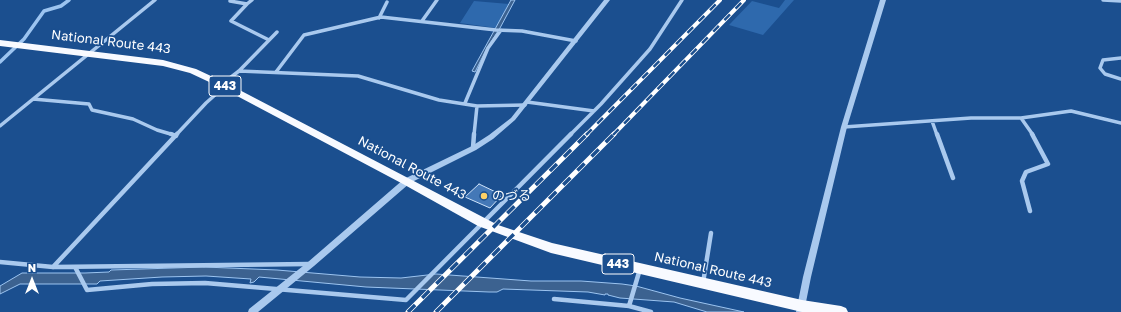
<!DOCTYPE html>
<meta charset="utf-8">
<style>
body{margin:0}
#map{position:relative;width:1121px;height:312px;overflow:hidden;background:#1b4f8f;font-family:"Golos Text",sans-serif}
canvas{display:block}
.north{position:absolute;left:12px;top:260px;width:40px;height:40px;-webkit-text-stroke:3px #1b4f8f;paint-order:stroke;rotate:0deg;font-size:11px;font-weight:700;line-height:16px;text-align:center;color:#fff}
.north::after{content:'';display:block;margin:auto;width:14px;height:18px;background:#fff;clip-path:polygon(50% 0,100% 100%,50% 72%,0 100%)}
</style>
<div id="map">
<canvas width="1121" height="312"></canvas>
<div class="north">N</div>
</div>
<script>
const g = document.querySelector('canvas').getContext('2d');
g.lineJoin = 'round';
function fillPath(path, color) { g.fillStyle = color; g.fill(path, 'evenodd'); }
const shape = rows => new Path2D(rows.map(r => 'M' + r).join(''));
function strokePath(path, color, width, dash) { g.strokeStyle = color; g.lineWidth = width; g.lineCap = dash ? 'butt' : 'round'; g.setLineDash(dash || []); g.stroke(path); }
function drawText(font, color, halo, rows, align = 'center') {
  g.font = font + ' "Golos Text","Noto Sans JP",sans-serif'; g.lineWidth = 3.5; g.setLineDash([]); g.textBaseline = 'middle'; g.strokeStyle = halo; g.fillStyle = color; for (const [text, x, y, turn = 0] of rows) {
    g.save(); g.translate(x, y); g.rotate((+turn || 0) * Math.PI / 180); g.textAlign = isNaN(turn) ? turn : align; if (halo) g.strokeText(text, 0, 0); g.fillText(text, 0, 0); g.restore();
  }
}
fillPath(shape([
 [785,0,806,0,794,0,763,35,729,25,752,1,779,8],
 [474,1,509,4,496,28,460,23]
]), '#2e69ad');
const water = shape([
 [511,0,515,0,500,28,487,48,475,72,472,71,511,0],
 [204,267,277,270,360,277,401,278,436,274,531,281,581,281,622,284,636,286,680,298,744,312,707,312,674,302,620,298,608,295,608,294,605,294,605,295,588,292,503,289,497,292,489,292,366,287,259,277,254,282,250,283,251,279,206,276,162,277,100,281,97,284,20,284,0,294,0,286,22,273,85,273,109,272,111,270,204,267]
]);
fillPath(water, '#3c6290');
strokePath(water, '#9cc4f0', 1);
strokePath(shape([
 [0,62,24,39,44,11,61,6,69,0]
]), '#9cc4f0', 3.5);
const building = shape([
 [479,184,502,195,490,208,465,197,479,184]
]);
fillPath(building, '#4478b7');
strokePath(building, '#cfe3fa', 1);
strokePath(shape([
 [1103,0,1121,1],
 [230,1,247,4,231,21,269,40],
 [247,4,252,0],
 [379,18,387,2],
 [422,21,437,0],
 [1121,58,1103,60,1100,68,1105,74,1121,79],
 [239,71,358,76,439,100,477,106,525,105],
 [276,72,304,35,381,17,496,30,522,31,576,41],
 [222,84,239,71,277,32],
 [33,99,89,104,92,110,133,119,157,130,174,135],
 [527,102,594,111],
 [465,103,488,48,501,30],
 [1021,118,1033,135],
 [932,121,937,135],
 [0,126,155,0],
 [844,127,971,118,1021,118,1071,111,1121,123],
 [176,135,206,103,225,86],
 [474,135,477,106],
 [570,135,601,104,650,49,682,0]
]), '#a9c9ee', 3.5);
strokePath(shape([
 [171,134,176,136],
 [937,134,953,178],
 [473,148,474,134],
 [1030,211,1022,181,1026,172,1048,164,1032,134],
 [0,262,53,267,310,264],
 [53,267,177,134],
 [75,267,87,290,152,284,205,283,406,300,571,134],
 [703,283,711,233],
 [554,299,629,306,640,269],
 [629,306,651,312]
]), '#a9c9ee', 4.5);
fillPath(shape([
 [604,0,610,0,515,120,493,139,476,150,410,183,314,266,258,312,248,312,249,309,308,262,404,179,472,146,489,135,511,118,604,0],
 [880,0,886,0,847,127,811,277,804,312,796,312,803,277,841,127,880,0]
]), '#a9c9ee');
fillPath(shape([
 [0,40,163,60,196,69,228,84,498,225,552,243,802,300,841,306,846,308,848,312,802,312,551,253,478,226,403,184,222,88,190,73,163,66,0,46,0,40]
]), '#f8faff');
const railFar1 = shape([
 [586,135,720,0],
 [613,135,744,0]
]);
const rail = shape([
 [408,312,587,134],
 [436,312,614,134]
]);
strokePath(railFar1, '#fff', 4);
strokePath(rail, '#fff', 5);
strokePath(railFar1, '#1b4f8f', 2.5, [8]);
strokePath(rail, '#1b4f8f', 3.5, [10]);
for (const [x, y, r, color] of [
 [484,196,4,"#ffd166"]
]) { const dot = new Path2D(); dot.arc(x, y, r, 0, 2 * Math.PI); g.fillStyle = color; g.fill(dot); strokePath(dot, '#1b4f8f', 1.5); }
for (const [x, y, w] of [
 [225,86,32],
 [618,264,32]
]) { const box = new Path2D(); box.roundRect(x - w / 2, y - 10, w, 20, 3); g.fillStyle = '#1b4f8f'; g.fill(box); strokePath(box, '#fff', 1); }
drawText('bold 12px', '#fff', null, [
 ["443",225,86],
 ["443",618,264]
]);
drawText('13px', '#fff', '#1b4f8f', [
 ["National Route 443",111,42,7],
 ["National Route 443",412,168,28],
 ["National Route 443",713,270,13]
]);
drawText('13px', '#fff', '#1b4f8f', [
 ["のづる",492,196]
], 'left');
</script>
